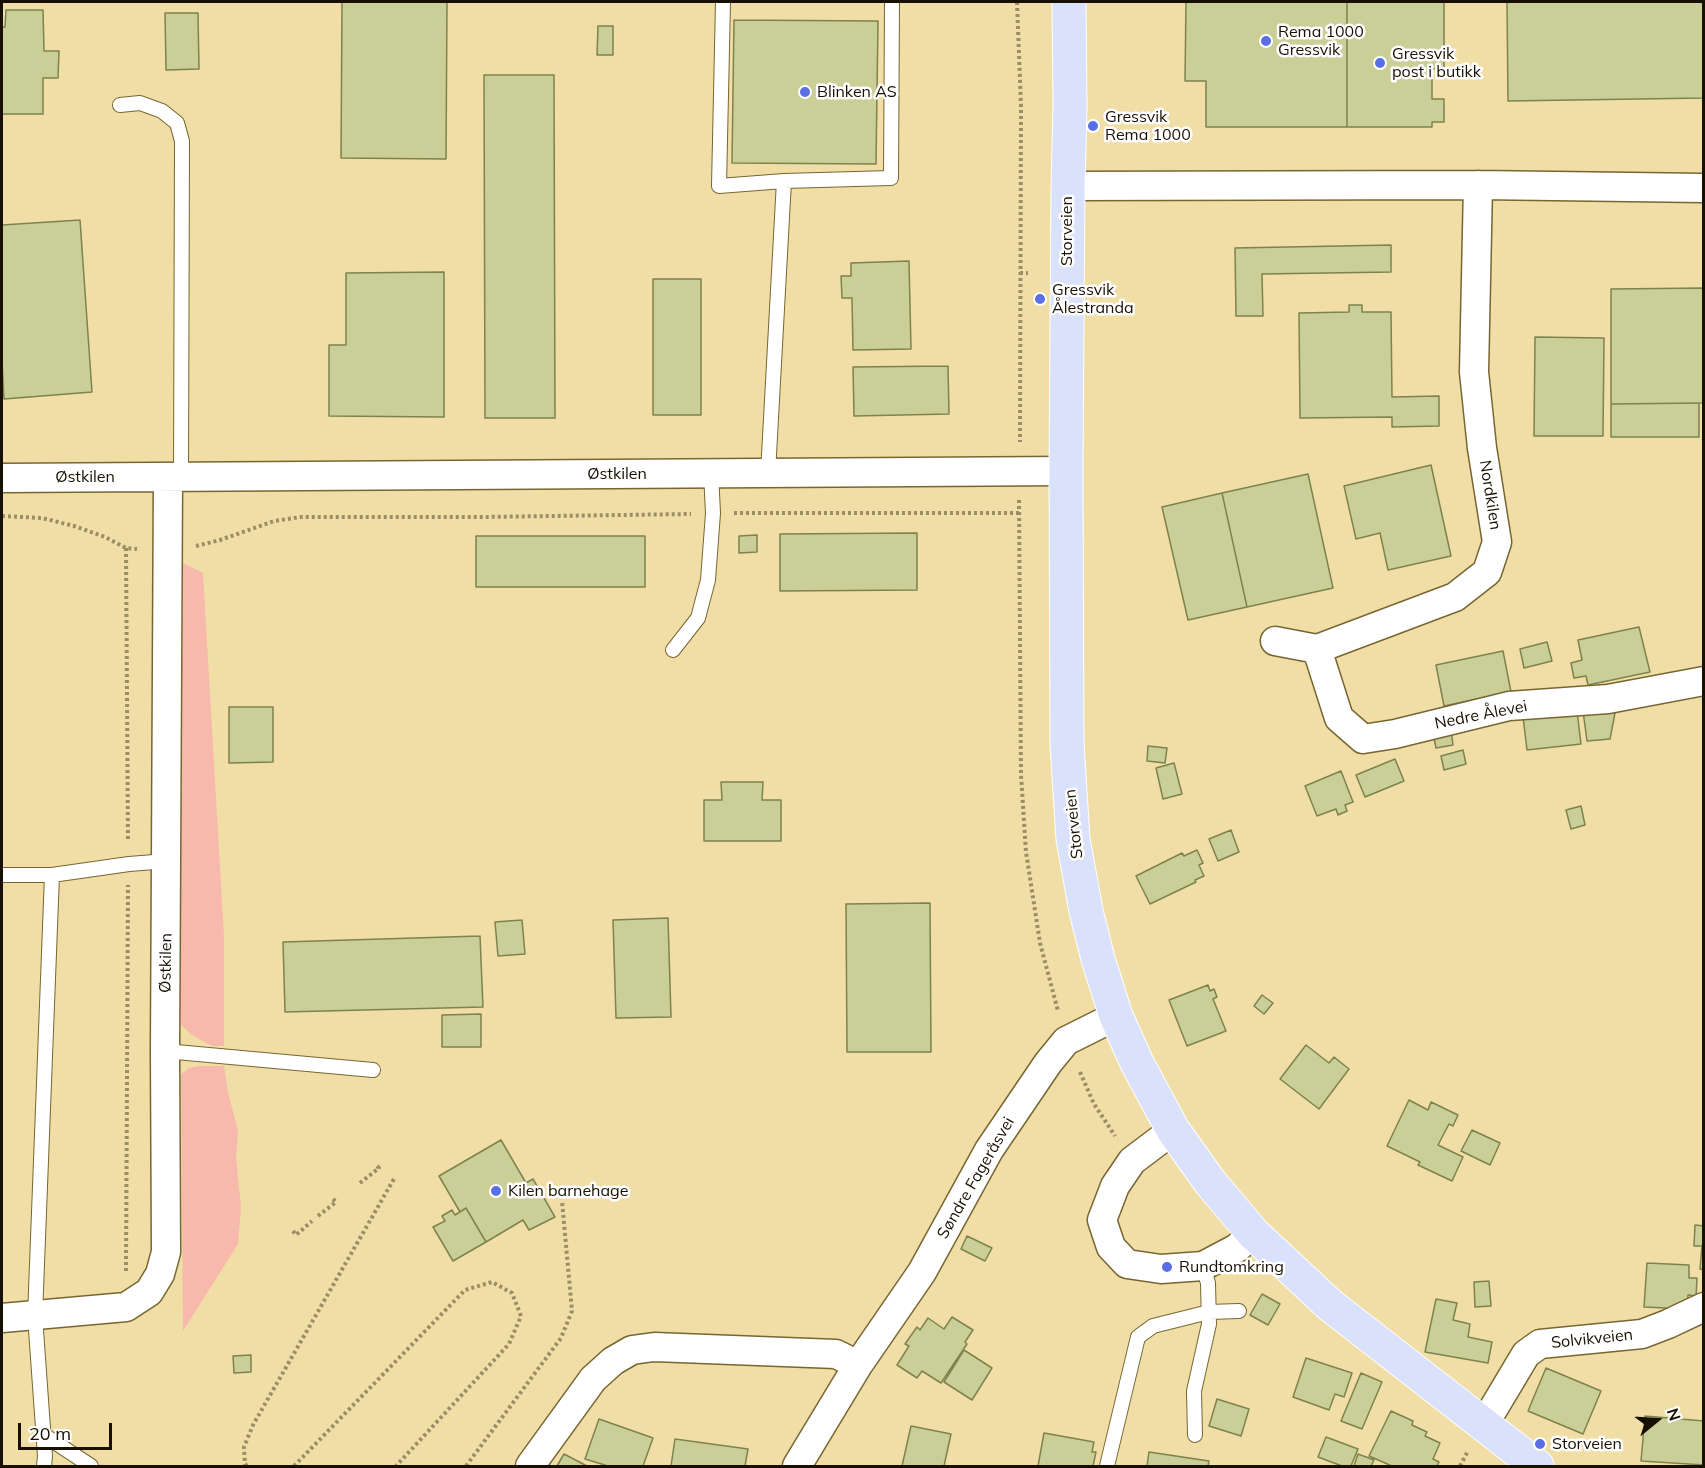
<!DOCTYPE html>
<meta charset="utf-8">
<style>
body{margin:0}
#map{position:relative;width:1705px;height:1468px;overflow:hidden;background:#f0dea6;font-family:Mulish,sans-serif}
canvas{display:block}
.frame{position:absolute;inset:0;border:3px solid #171000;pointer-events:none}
.north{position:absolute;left:1627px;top:1390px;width:60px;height:60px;-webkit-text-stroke:4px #fff;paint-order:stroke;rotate:72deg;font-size:16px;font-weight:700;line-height:24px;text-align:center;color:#171000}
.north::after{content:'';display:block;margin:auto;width:21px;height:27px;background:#171000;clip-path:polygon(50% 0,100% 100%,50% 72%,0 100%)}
.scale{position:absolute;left:18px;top:1423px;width:94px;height:27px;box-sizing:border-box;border:3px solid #171000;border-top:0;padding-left:8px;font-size:18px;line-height:21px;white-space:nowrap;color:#171000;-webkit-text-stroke:4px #fff;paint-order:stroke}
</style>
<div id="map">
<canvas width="1705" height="1468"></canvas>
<div class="frame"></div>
<div class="north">N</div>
<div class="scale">20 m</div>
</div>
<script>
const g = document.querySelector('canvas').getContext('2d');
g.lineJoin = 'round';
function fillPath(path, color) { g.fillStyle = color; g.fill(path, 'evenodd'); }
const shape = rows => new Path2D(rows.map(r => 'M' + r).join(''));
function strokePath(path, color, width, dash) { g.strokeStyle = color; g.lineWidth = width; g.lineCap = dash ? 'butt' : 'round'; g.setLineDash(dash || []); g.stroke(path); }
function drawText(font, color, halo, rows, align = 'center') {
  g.font = font + ' Mulish,sans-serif'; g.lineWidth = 5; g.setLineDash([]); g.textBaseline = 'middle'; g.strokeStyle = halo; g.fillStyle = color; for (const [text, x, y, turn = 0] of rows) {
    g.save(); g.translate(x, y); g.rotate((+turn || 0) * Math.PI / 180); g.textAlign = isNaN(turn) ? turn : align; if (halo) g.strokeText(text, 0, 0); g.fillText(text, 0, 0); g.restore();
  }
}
fillPath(shape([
 [183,563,203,573,224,937,224,1046,213,1046,208,1044,192,1035,179,1023],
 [198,1066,224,1066,228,1093,238,1130,236,1158,241,1206,238,1244,183,1331,181,1074,189,1068]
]), '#f6b9ac');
const building = shape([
 [342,2,447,2,446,159,341,158,342,2],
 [1186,2,1347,2,1347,127,1206,127,1206,81,1185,81,1186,2],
 [1347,2,1444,2,1444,69,1432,69,1432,99,1444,99,1444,122,1432,122,1432,127,1347,127,1347,2],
 [1507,2,1704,2,1704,98,1508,101,1507,2],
 [6,10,43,10,44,51,59,51,58,78,43,78,43,114,2,114,2,27,5,27,6,10],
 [165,13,198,13,199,69,166,70,165,13],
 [734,20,878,21,876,164,732,163,734,20],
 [598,26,613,26,613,55,597,55,598,26],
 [484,75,554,75,555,418,485,418,484,75],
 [80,220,92,392,4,399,2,362,2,225,80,220],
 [1391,245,1391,272,1262,274,1263,316,1236,316,1235,248,1391,245],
 [909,261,911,349,853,350,852,298,842,298,841,276,851,276,851,263,909,261],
 [444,272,444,417,329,416,329,345,346,345,346,273,444,272],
 [653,279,701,279,701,415,653,415,653,279],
 [1704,288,1704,403,1611,404,1611,289,1704,288],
 [1349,305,1362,305,1362,312,1391,312,1392,397,1439,396,1439,426,1392,427,1392,417,1300,418,1299,313,1349,312,1349,305],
 [1535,337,1604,338,1603,436,1534,436,1535,337],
 [948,366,949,414,854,416,853,367,948,366],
 [1699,403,1699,437,1611,437,1611,404,1699,403],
 [1431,465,1451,556,1388,570,1380,533,1356,539,1344,486,1431,465],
 [1308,474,1333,588,1247,607,1222,493,1308,474],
 [1222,493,1247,607,1188,620,1162,507,1222,493],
 [917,533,917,590,780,591,780,534,917,533],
 [757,535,757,552,739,553,739,536,757,535],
 [476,536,645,536,645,587,476,587,476,536],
 [1639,627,1650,672,1588,685,1586,676,1574,678,1571,663,1582,660,1578,640,1639,627],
 [1547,642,1552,661,1524,668,1520,649,1547,642],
 [1503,651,1511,692,1444,706,1436,665,1503,651],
 [229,707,273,707,273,762,229,763,229,707],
 [1577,711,1581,744,1527,750,1523,717,1577,711],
 [1583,711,1615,713,1610,739,1587,741,1583,711],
 [1451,730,1453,745,1436,748,1433,733,1451,730],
 [1148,746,1167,748,1165,763,1147,761,1148,746],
 [1463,750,1466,764,1444,770,1441,756,1463,750],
 [1395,759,1404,781,1365,797,1356,775,1395,759],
 [1174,763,1182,794,1163,799,1156,768,1174,763],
 [1341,771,1353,802,1345,805,1347,811,1338,815,1336,809,1317,816,1305,786,1341,771],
 [721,782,763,782,762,800,781,800,781,841,704,841,704,800,722,800,721,782],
 [1581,806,1585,825,1571,829,1566,810,1581,806],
 [1231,830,1239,852,1218,861,1209,839,1231,830],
 [1197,850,1203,863,1199,865,1204,876,1195,880,1196,882,1150,904,1136,876,1182,853,1184,856,1197,850],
 [930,903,931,1052,847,1052,846,904,930,903],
 [668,918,671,1017,616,1018,613,920,668,918],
 [522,920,525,954,498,956,495,922,522,920],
 [480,936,483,1007,285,1012,283,942,480,936],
 [1208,985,1210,991,1214,989,1217,997,1213,999,1226,1031,1187,1046,1169,1000,1208,985],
 [1262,995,1273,1003,1264,1014,1254,1006,1262,995],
 [481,1014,481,1047,442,1047,442,1015,481,1014],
 [1306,1045,1329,1063,1334,1057,1349,1069,1319,1109,1280,1079,1306,1045],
 [1409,1100,1428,1110,1431,1102,1458,1115,1453,1126,1449,1124,1438,1145,1463,1157,1452,1181,1418,1165,1420,1162,1387,1146,1409,1100],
 [1472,1130,1500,1143,1490,1165,1461,1151,1472,1130],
 [501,1140,526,1183,533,1179,555,1217,529,1230,523,1220,486,1242,466,1208,460,1212,439,1176,501,1140],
 [466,1208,486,1242,453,1261,433,1227,445,1221,442,1216,452,1210,455,1215,466,1208],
 [1695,1225,1704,1226,1704,1270,1700,1269,1702,1246,1694,1246,1695,1225],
 [967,1236,992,1248,985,1261,961,1249,967,1236],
 [1647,1263,1689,1265,1689,1278,1697,1278,1696,1296,1688,1295,1687,1309,1644,1307,1647,1263],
 [1489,1281,1491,1306,1475,1307,1474,1282,1489,1281],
 [1262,1294,1280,1304,1268,1325,1250,1315,1262,1294],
 [1436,1299,1457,1303,1453,1320,1470,1324,1468,1337,1492,1342,1488,1363,1425,1352,1436,1299],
 [952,1317,973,1330,965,1342,967,1344,941,1383,922,1371,917,1378,897,1365,909,1346,905,1344,917,1327,920,1330,928,1318,944,1329,952,1317],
 [964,1350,992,1368,972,1400,944,1382,964,1350],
 [251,1355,251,1372,234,1373,233,1356,251,1355],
 [1306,1358,1352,1373,1344,1397,1335,1394,1329,1410,1293,1397,1306,1358],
 [1546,1368,1601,1391,1583,1434,1528,1411,1546,1368],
 [1361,1373,1382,1382,1362,1429,1341,1421,1361,1373],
 [1217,1399,1249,1409,1241,1436,1209,1426,1217,1399],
 [1391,1411,1413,1421,1412,1425,1427,1432,1425,1436,1440,1443,1433,1459,1439,1462,1437,1466,1392,1466,1369,1456,1391,1411],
 [1645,1416,1704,1421,1704,1465,1641,1461,1645,1416],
 [599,1419,653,1438,643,1466,608,1466,585,1459,599,1419],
 [911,1426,951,1434,944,1466,902,1466,911,1426],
 [1044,1433,1094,1442,1092,1452,1096,1452,1093,1466,1038,1466,1044,1433],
 [1326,1437,1358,1449,1351,1466,1342,1466,1318,1457,1326,1437],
 [675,1439,748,1449,745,1466,671,1466,675,1439],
 [1149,1452,1209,1461,1208,1466,1147,1466,1149,1452],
 [564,1454,587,1466,557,1466,564,1454],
 [1358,1454,1374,1460,1371,1466,1354,1466,1358,1454]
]);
fillPath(building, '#cacf97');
strokePath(building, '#7e824d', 1.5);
const service = shape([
 [723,2,719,186,784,181,891,178,892,2],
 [120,105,140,103,162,111,177,123,182,141,181,477],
 [768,473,784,181],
 [673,650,698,618,708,580,713,513,711,473],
 [2,875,52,875,129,864,167,861],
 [165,1051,373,1070],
 [44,1435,91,1466],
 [1195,1435,1194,1391,1209,1324,1208,1283,1203,1266],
 [44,1466,45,1456,35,1316,52,875],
 [1107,1466,1138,1337,1153,1326,1209,1312,1239,1311]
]);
const minor = shape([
 [1068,186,1478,185,1704,188],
 [2,478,1066,471],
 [1275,641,1317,649,1455,597,1487,572,1497,542,1482,448,1474,372,1478,185],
 [1317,649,1339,718,1363,739,1395,734,1509,706,1608,699,1704,681],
 [1173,1130,1132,1161,1115,1186,1102,1220,1111,1247,1127,1264,1161,1269,1203,1266,1237,1248,1253,1233],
 [2,1318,126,1307,149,1292,160,1274,166,1252,165,1051,168,477],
 [1483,1426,1526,1354,1540,1344,1642,1334,1668,1324,1704,1307],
 [530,1466,593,1379,613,1361,632,1350,654,1347,836,1354,858,1365],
 [797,1466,858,1365,922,1272,989,1150,1048,1063,1066,1041,1116,1016]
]);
const primary = shape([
 [1069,2,1070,106,1068,186,1066,471,1067,744,1073,839,1086,911,1098,959,1116,1016,1137,1063,1173,1130,1210,1182,1253,1233,1330,1305,1537,1466]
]);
strokePath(service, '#776631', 16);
strokePath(minor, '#776631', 31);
strokePath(primary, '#fff', 35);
strokePath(shape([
 [1017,2,1021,106,1020,442],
 [1020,273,1028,273],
 [1019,500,1021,775,1026,852,1040,943,1058,1011],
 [734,513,1019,513],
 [2,516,42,518,74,526,105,537,126,548,137,549],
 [196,546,220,540,274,521,301,517,482,517,691,514],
 [126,548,128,842],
 [1080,1072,1094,1104,1115,1136],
 [360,1183,379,1168,375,1164],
 [318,1216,336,1202,333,1199],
 [293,1231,296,1235,312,1221],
 [126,1271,128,885],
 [247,1466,245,1464,244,1447,253,1425,395,1177],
 [294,1466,465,1290,492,1282,512,1293,521,1316,509,1344,396,1466],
 [466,1466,561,1338,572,1311,562,1201],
 [1460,1466,1468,1451]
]), '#9b8d65', 4, [3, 3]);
strokePath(service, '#fff', 14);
strokePath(minor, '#fff', 28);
strokePath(primary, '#dae1fb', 33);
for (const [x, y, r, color] of [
 [1266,41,6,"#5a6fe5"],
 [1380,63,6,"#5a6fe5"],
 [805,92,6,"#5a6fe5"],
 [1093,126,6,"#5a6fe5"],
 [1040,299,6,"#5a6fe5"],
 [496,1191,6,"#5a6fe5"],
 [1167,1267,6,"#5a6fe5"],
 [1540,1444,6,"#5a6fe5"]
]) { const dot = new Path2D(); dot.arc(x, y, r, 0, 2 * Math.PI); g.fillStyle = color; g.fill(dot); strokePath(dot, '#fff', 2); }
drawText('16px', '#171000', '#fff', [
 ["Rema 1000",1278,32],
 ["Gressvik",1278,50],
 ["Gressvik",1392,54],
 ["post i butikk",1392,72],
 ["Blinken AS",817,92],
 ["Gressvik",1105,117],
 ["Rema 1000",1105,135],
 ["Gressvik",1052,290],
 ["Ålestranda",1052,308],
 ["Kilen barnehage",508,1191],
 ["Rundtomkring",1179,1267],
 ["Storveien",1552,1444]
], 'left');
drawText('16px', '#171000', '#fff', [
 ["Storveien",1067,231,-90],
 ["Østkilen",617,474],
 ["Østkilen",85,477],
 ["Nordkilen",1490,495,81],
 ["Nedre Ålevei",1481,715,-11],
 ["Storveien",1074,824,-96],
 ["Østkilen",166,963,-89],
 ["Søndre Fageråsvei",976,1178,-60],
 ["Solvikveien",1592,1339,-6]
]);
</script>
